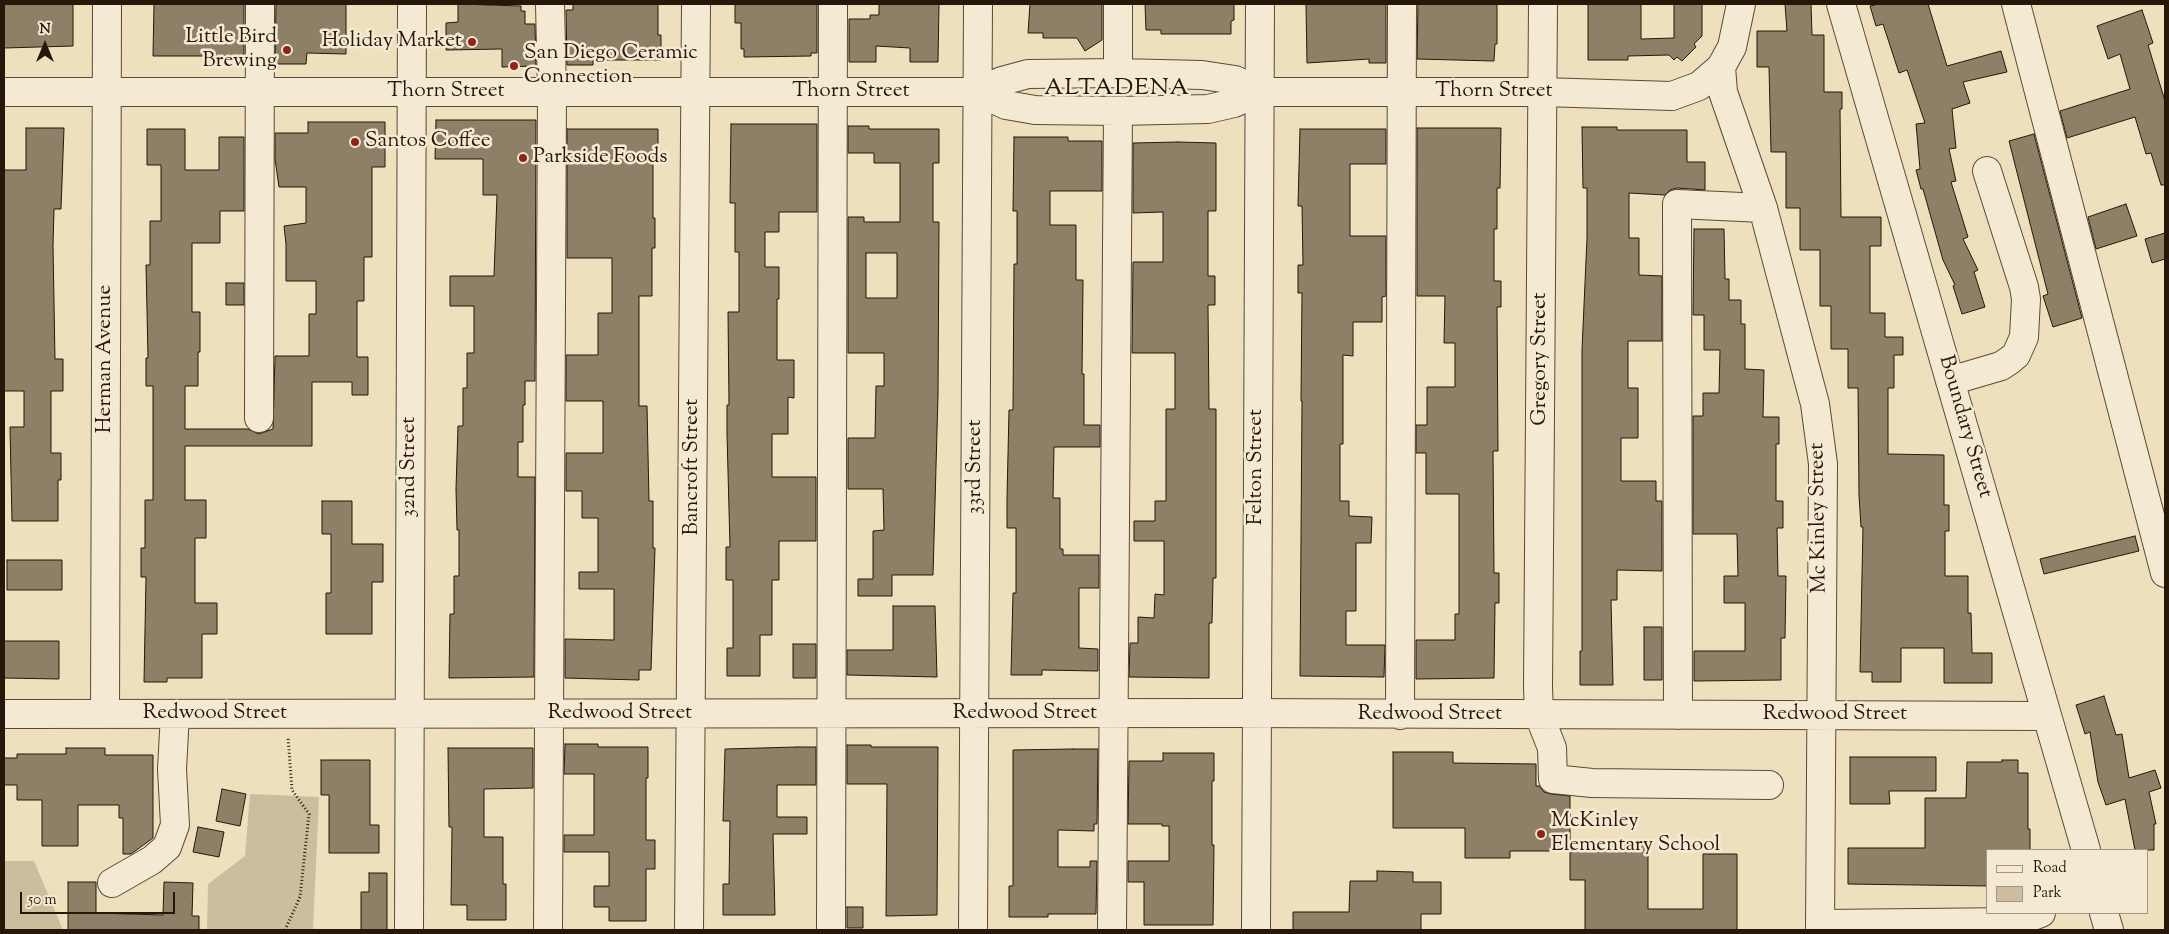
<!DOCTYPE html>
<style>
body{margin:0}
#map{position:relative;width:2169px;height:934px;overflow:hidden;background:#eedfbd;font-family:"Sorts Mill Goudy",serif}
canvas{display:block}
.frame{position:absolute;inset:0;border:5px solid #261809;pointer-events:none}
.legend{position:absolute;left:1986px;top:849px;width:162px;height:65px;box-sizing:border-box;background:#f4ead4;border:1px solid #a29683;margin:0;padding:6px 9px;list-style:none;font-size:15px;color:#261809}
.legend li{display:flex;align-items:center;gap:10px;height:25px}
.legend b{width:25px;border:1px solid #a29683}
.north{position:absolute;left:20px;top:20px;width:50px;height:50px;-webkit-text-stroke:4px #f4ead4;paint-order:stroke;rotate:0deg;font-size:14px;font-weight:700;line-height:20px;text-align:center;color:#261809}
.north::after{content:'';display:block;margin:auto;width:18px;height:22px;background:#261809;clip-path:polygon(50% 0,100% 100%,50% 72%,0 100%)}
.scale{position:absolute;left:20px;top:892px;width:155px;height:22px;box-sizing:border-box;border:2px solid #261809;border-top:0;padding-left:6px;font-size:15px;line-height:18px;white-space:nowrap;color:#261809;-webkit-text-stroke:4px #f4ead4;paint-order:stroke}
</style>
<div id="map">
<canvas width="2169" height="934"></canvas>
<div class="frame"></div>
<ul class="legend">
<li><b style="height:6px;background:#f4ead4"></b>Road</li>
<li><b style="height:14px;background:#ccbd9e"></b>Park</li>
</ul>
<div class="north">N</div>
<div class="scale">50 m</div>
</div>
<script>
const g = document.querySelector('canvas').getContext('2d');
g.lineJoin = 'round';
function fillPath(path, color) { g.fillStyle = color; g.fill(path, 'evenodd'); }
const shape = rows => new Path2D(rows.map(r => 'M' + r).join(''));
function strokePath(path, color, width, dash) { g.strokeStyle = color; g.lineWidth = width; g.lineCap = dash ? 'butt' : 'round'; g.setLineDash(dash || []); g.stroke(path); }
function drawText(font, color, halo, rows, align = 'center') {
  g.font = font + ' "Sorts Mill Goudy",serif'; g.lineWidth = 5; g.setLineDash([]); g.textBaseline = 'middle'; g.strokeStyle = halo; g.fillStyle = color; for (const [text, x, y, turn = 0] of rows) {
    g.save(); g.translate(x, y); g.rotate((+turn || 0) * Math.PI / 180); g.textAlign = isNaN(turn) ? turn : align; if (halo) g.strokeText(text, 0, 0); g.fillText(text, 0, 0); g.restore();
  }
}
fillPath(shape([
 [250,794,319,797,313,930,207,930,208,884,245,856],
 [4,861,34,861,63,930,4,930]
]), '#ccbd9e');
const building = shape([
 [4,4,73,4,73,46,4,48,4,4],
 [154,4,244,4,244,62,227,62,227,56,153,56,154,4],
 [276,4,346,4,346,54,307,53,306,64,275,64,276,4],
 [458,4,521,6,521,11,525,11,525,24,535,24,536,66,502,67,502,49,446,50,446,23,458,22,458,4],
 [573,4,658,4,658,35,661,35,661,60,593,60,593,65,567,65,566,10,573,10,573,4],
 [735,4,817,4,817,53,811,53,811,56,744,57,744,49,741,49,741,23,735,23,735,4],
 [879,4,939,4,938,62,910,62,910,48,876,46,876,62,849,62,849,19,870,19,870,15,879,15,879,4],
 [1030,4,1102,4,1102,40,1085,51,1077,38,1043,38,1043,33,1028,33,1030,4],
 [1145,4,1234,4,1234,20,1231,21,1231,34,1161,34,1161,30,1146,30,1145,4],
 [1306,4,1386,4,1386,63,1369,63,1369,59,1307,63,1306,4],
 [1418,4,1497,4,1497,44,1495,44,1494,61,1417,59,1418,4],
 [1588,4,1641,4,1641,39,1674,38,1674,4,1702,4,1702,36,1694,44,1696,47,1682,61,1677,57,1674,60,1669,55,1628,56,1628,60,1588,60,1588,4],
 [1785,4,1811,4,1812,35,1824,35,1824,92,1842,92,1842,109,1840,109,1841,217,1881,217,1881,246,1870,246,1870,313,1885,313,1885,337,1903,337,1903,355,1894,355,1894,388,1888,388,1888,454,1944,455,1944,505,1949,505,1949,531,1945,531,1945,576,1968,576,1968,613,1971,613,1972,653,1992,653,1992,683,1944,683,1944,648,1901,648,1901,682,1872,682,1872,672,1860,672,1863,527,1861,527,1859,495,1858,388,1848,388,1848,349,1831,349,1831,306,1820,306,1820,250,1800,250,1800,208,1786,208,1786,152,1771,152,1769,67,1757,67,1757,31,1787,31,1785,4],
 [1879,4,1928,4,1947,66,2001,51,2007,72,1963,82,1970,103,1952,109,1956,148,1949,149,1956,181,1951,182,1968,237,1963,239,1978,270,1974,272,1985,307,1962,314,1953,286,1955,285,1943,260,1923,189,1921,189,1916,170,1920,169,1916,124,1925,123,1907,70,1899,73,1883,24,1876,26,1870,6,1879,4],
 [2142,10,2153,43,2148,45,2165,101,2165,185,2161,185,2151,153,2146,154,2135,117,2067,138,2060,111,2130,89,2120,54,2108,59,2097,26,2142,10],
 [436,120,536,120,535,381,525,381,525,405,523,405,523,442,518,442,518,477,535,477,534,677,449,678,450,614,454,614,454,576,459,576,459,530,457,530,456,489,458,426,463,426,463,388,467,388,467,353,474,353,474,306,450,306,450,276,494,276,497,195,483,195,483,159,435,159,436,120],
 [308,122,385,122,385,167,372,167,372,257,364,257,364,301,357,301,357,357,368,357,368,395,352,395,352,382,312,382,312,446,185,446,185,500,206,500,206,538,195,538,195,603,217,603,217,634,202,634,202,678,167,678,167,682,144,682,146,577,141,577,141,548,145,548,145,500,153,500,153,386,146,386,146,358,148,358,146,265,150,265,150,221,161,221,161,165,147,165,147,129,185,129,185,170,219,170,219,137,244,137,244,211,220,211,220,243,192,243,192,312,200,312,200,352,198,352,198,386,185,386,185,429,248,429,259,434,273,429,275,356,309,356,309,314,316,314,316,281,286,281,286,244,284,226,306,223,306,187,279,187,275,159,275,133,308,133,308,122],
 [731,124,817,124,817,212,779,212,779,232,765,232,765,267,779,267,779,299,777,299,777,360,794,360,794,398,788,397,788,434,772,434,772,477,816,477,816,541,779,541,779,580,772,580,772,635,760,635,760,676,727,676,727,648,733,648,733,580,726,580,726,547,730,547,727,434,727,405,729,405,728,312,739,312,739,252,735,252,735,203,730,203,731,124],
 [848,126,869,126,869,129,939,129,939,163,933,163,933,222,939,222,938,395,933,575,892,575,892,596,858,596,858,579,873,579,873,531,884,530,883,489,848,489,848,438,875,438,876,386,884,386,884,353,848,353,848,217,864,217,864,222,900,222,900,163,874,163,874,153,848,153,848,126],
 [866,253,897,253,897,298,866,298,866,253],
 [1582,127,1617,127,1617,130,1687,130,1687,162,1705,162,1705,190,1677,188,1670,190,1665,195,1629,193,1629,238,1639,238,1639,275,1662,276,1662,341,1628,341,1628,388,1638,388,1638,438,1621,438,1621,481,1656,481,1656,501,1662,501,1662,571,1617,570,1617,600,1611,600,1613,685,1580,685,1580,651,1582,651,1582,350,1587,238,1587,188,1583,188,1582,127],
 [26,128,64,128,61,209,54,209,53,246,55,359,63,359,63,391,51,391,51,453,61,453,61,480,58,480,58,521,12,521,10,427,24,427,24,391,4,391,4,170,26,170,26,128],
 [1417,128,1501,128,1500,188,1497,188,1497,229,1494,229,1494,281,1501,281,1501,307,1497,307,1498,451,1493,451,1494,573,1499,573,1499,603,1495,603,1494,678,1416,679,1416,640,1455,640,1455,614,1459,614,1459,494,1426,494,1426,453,1416,453,1416,425,1427,425,1427,387,1455,387,1455,343,1444,343,1445,296,1417,296,1417,128],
 [567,129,658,129,658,157,653,157,653,218,655,218,655,248,652,248,652,296,639,296,639,406,647,406,649,501,653,501,653,548,655,548,651,670,639,670,639,680,565,678,565,639,614,640,614,589,579,589,579,572,598,572,598,518,582,518,582,491,566,491,566,453,603,453,603,401,566,401,566,355,598,355,598,313,612,313,612,258,567,258,567,129],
 [1300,129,1386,129,1386,164,1350,164,1350,236,1386,236,1386,296,1382,297,1382,322,1353,322,1353,356,1343,355,1343,444,1340,444,1340,501,1349,501,1349,516,1372,517,1371,543,1356,543,1356,611,1346,611,1346,645,1385,645,1384,677,1300,676,1302,401,1301,401,1302,293,1298,293,1298,265,1303,265,1302,206,1298,206,1300,129],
 [2034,134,2082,318,2053,327,2043,296,2048,294,2009,141,2034,134],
 [1014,137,1068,137,1068,141,1102,141,1102,191,1050,191,1050,225,1076,225,1076,280,1083,280,1082,374,1084,374,1084,425,1100,425,1100,447,1054,447,1053,498,1060,498,1060,549,1063,549,1063,555,1099,555,1099,588,1079,588,1079,648,1098,649,1098,671,1042,670,1042,675,1011,675,1013,593,1016,593,1016,528,1007,528,1007,498,1009,410,1013,410,1014,264,1017,264,1017,211,1013,211,1014,137],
 [1178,142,1216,143,1216,211,1208,211,1208,276,1215,276,1215,305,1208,305,1209,409,1216,409,1216,578,1213,578,1212,623,1209,623,1209,678,1129,677,1130,643,1138,643,1138,617,1154,618,1155,594,1164,595,1164,541,1134,541,1134,521,1155,521,1155,501,1166,501,1166,409,1175,409,1175,353,1132,353,1133,262,1163,262,1163,212,1133,213,1133,143,1178,142],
 [2126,204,2137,236,2096,249,2088,217,2126,204],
 [1694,229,1724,229,1725,279,1729,279,1729,300,1741,300,1741,324,1745,324,1745,369,1764,370,1763,417,1779,417,1779,444,1776,444,1776,501,1783,501,1783,528,1777,528,1778,576,1786,576,1785,638,1781,638,1781,680,1694,681,1694,651,1745,651,1745,603,1724,603,1724,576,1738,576,1737,534,1693,534,1693,416,1703,416,1703,393,1719,393,1720,350,1704,350,1704,315,1693,315,1694,229],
 [2165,233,2165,259,2152,263,2145,239,2165,233],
 [226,283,244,283,244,305,226,305,226,283],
 [322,501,352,501,352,544,383,544,383,582,372,582,372,634,326,634,326,593,331,593,331,534,322,534,322,501],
 [2135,536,2139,551,2044,574,2040,559,2135,536],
 [7,560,62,560,62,590,7,590,7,560],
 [893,606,935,606,937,677,847,675,847,650,893,650,893,606],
 [1644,627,1662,627,1662,680,1644,680,1644,627],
 [4,641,59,641,59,679,4,678,4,641],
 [793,644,816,644,816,678,793,678,793,644],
 [2104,696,2116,735,2122,734,2129,778,2155,770,2161,788,2149,792,2156,824,2154,824,2154,850,2135,850,2125,799,2106,805,2098,782,2090,732,2085,734,2076,705,2104,696],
 [565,744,598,744,598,747,648,747,648,778,646,778,646,840,655,840,655,869,646,869,646,921,609,921,609,907,594,907,594,886,609,886,609,852,564,852,564,835,594,835,594,774,564,774,565,744],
 [847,745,871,745,871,747,938,747,937,915,886,916,887,784,847,784,847,745],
 [797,747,816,747,816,785,777,785,777,817,807,817,807,834,773,834,775,915,723,915,723,884,729,884,730,821,723,821,725,749,797,747],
 [66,748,105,748,105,755,153,755,153,838,131,854,123,854,123,818,119,818,119,805,78,805,78,846,42,846,42,800,17,800,17,785,4,785,4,758,17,758,17,754,66,754,66,748],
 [448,748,533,748,533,788,484,789,484,837,503,837,503,884,506,884,506,920,467,920,467,905,451,905,452,827,449,827,448,748],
 [1073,749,1098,749,1097,824,1094,824,1094,831,1058,830,1058,867,1090,867,1090,861,1097,861,1096,914,1048,914,1048,917,1009,917,1009,886,1013,886,1013,750,1073,749],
 [1393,752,1453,752,1453,763,1536,764,1536,786,1539,786,1544,792,1551,794,1570,796,1570,843,1648,843,1648,909,1703,909,1703,854,1737,854,1737,930,1585,930,1585,880,1570,880,1570,851,1510,851,1510,858,1465,858,1465,828,1393,828,1393,752],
 [1163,753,1214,753,1214,781,1212,781,1212,845,1214,845,1213,925,1144,925,1144,882,1128,882,1128,861,1169,861,1169,826,1162,826,1162,824,1128,824,1129,761,1163,761,1163,753],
 [1850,757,1936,757,1936,791,1889,791,1890,804,1850,804,1850,757],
 [321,760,370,760,370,825,379,825,379,853,329,853,329,795,321,795,321,760],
 [2002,760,2018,760,2018,773,2028,773,2028,829,2030,829,2030,850,1988,850,1988,886,1848,884,1848,848,1925,848,1925,798,1966,798,1967,762,2002,762,2002,760],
 [222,789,246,794,240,826,216,821,222,789],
 [198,827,224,832,219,857,193,852,198,827],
 [1377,871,1413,872,1413,882,1441,882,1441,914,1421,914,1421,930,1293,930,1293,912,1349,912,1350,881,1377,881,1377,871],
 [369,873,387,873,387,930,361,930,361,892,369,892,369,873],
 [68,882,96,882,96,913,163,915,164,882,193,883,192,916,199,916,199,930,68,930,68,882],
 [847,907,863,907,863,928,847,928,847,907]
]);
fillPath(building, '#8e7f67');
strokePath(building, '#261809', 1);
const minor = shape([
 [1118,4,1118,73],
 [1543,4,1538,687,1539,715,1552,748,1553,779,1592,783,1769,785],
 [1741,4,1732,47,1721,67,1723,92,1763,208,1815,404,1823,464,1820,930],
 [1841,4,2086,850],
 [2016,4,2165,573],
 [4,92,978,92,1002,81,1028,74,1118,73,1202,75,1235,80,1258,92],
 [978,92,1006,105,1035,110,1118,111,1208,109,1234,103,1258,92,1542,92,1672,96,1699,86,1721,67],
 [1950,381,2001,366,2010,360,2016,355,2024,337,2026,299,2024,287,1987,171],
 [259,418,260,4],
 [4,714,1236,713,2046,716],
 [105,714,107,4],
 [1400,715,1402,4],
 [1678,715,1677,204,1763,208],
 [112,883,152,860,167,847,175,825,172,769,175,714],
 [2104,913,2109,930],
 [1820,924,2017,922,2041,913],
 [409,930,412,4],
 [548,930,552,92,550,4],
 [689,930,696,4],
 [831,930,833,4],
 [973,930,978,4],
 [1112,930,1118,111],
 [1256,930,1260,4]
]);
strokePath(minor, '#584a36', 30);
strokePath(shape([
 [285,930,300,897,309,814,292,790,288,737]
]), '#261809', 3, [1, 2.5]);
strokePath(minor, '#f4ead4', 28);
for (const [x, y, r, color] of [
 [472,42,5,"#8f2418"],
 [287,50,5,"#8f2418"],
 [514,66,5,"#8f2418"],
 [355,142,5,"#8f2418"],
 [523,158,5,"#8f2418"],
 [1541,834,5,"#8f2418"]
]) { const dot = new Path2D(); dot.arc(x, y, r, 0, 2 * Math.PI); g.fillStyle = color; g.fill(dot); strokePath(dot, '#f4ead4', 2); }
drawText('21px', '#261809', '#f4ead4', [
 ["Little Bird",277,38,"right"],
 ["Brewing",277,62,"right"],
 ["Holiday Market",462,42,"right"],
 ["San Diego Ceramic",524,54],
 ["Connection",524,78],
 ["Santos Coffee",365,142],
 ["Parkside Foods",533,158],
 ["McKinley",1551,822],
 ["Elementary School",1551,846]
], 'left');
drawText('21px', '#261809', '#f4ead4', [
 ["Thorn Street",446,92],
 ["Thorn Street",851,92],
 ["Thorn Street",1494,92],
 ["Herman Avenue",106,359,-90],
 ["Gregory Street",1541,359,-90],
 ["Boundary Street",1964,427,74],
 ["32nd Street",410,467,-90],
 ["Bancroft Street",693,467,-90],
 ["33rd Street",976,467,-90],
 ["Felton Street",1257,467,-90],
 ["Mc Kinley Street",1820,518,-91],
 ["Redwood Street",215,714],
 ["Redwood Street",620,714],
 ["Redwood Street",1025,714],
 ["Redwood Street",1430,715],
 ["Redwood Street",1835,715]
]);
g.letterSpacing = '1px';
drawText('24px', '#261809', '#f4ead4', [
 ["ALTADENA",1117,90]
]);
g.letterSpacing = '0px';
</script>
